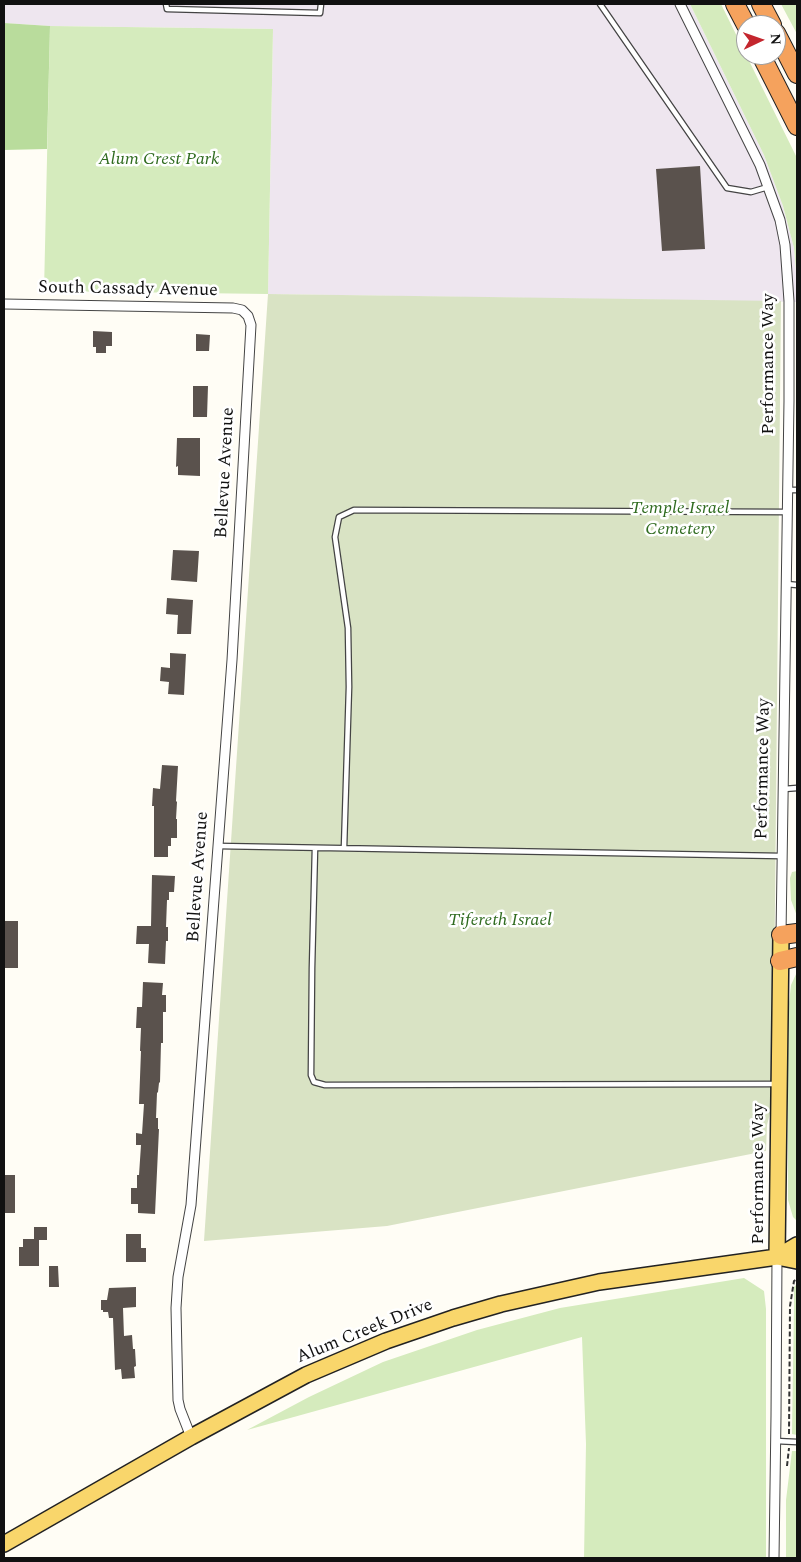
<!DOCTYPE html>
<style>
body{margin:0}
#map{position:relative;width:801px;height:1562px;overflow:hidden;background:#fffdf5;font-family:Spectral,serif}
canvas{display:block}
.frame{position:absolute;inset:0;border:5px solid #111;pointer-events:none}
.north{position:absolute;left:736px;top:15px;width:50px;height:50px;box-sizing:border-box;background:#fff;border:1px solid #a0a0a0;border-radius:50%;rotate:87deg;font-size:14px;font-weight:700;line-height:20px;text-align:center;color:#111}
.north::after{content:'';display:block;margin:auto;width:18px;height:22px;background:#c4262e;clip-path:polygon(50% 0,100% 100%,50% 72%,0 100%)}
</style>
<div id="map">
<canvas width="801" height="1562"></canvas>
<div class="frame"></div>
<div class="north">N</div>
</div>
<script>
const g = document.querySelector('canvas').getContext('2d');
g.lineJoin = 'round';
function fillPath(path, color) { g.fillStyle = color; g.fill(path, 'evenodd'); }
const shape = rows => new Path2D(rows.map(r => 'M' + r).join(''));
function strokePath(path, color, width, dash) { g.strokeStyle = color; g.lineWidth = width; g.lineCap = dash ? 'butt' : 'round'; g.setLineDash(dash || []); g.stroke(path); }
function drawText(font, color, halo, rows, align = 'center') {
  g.font = font + ' Spectral,serif'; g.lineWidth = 5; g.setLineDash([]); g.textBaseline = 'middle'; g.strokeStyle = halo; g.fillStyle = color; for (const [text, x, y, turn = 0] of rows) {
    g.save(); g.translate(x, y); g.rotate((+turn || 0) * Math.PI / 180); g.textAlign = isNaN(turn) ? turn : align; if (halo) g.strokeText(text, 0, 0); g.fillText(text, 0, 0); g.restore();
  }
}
fillPath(shape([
 [4,4,690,4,764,155,783,206,794,248,797,281,797,302,268,294,273,29,50,26,4,23]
]), '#eee6ef');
fillPath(shape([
 [690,4,721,4,797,158,797,281,794,248,783,206,764,155],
 [781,4,797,4,797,34],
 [50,26,273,29,268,294,44,291],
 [797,871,797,916,791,900,790,878,792,872],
 [797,972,797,1221,793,1217,788,1200,788,1013,791,985],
 [744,1278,764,1291,766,1309,766,1558,584,1558,586,1444,582,1337,247,1430,309,1397,383,1362,477,1330,560,1308],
 [797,1284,797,1435,792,1434,794,1304,794,1287],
 [792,1451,797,1451,797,1558,786,1558,786,1500]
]), '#d5ebbd');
fillPath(shape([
 [4,23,50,26,47,149,4,150]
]), '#b9dc9c');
fillPath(shape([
 [268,294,781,301,773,1102,767,1125,766,1151,387,1226,204,1241]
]), '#d9e3c4');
fillPath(shape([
 [700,166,705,249,662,251,656,169],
 [93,331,112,332,112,346,106,346,106,353,96,353,96,347,93,347],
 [196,334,210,335,209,351,196,351],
 [193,386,208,386,207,417,193,417],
 [177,438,200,438,200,476,178,475,178,466,176,467],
 [173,550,199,551,197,582,171,580],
 [167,598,193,600,191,634,177,634,178,615,166,614],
 [170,653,186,654,184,695,168,694,169,682,160,681,161,667,170,668],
 [162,765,178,766,176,801,177,802,176,819,177,819,177,838,171,838,171,846,168,846,168,857,154,857,154,806,152,806,153,788,160,789],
 [152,875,175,876,174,892,169,892,169,900,167,900,166,927,168,927,168,941,166,941,165,964,148,963,149,944,136,944,137,926,151,926],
 [4,921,18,921,18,968,4,968],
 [143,982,163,983,162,995,166,995,166,1012,163,1012,163,1043,161,1043,160,1082,159,1083,158,1092,157,1093,156,1118,158,1118,158,1129,159,1129,155,1214,138,1213,138,1204,131,1204,131,1188,137,1188,137,1175,139,1175,141,1145,136,1145,136,1133,142,1134,144,1104,139,1104,141,1051,140,1051,141,1028,136,1028,137,1007,142,1007],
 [4,1175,15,1175,15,1213,4,1213],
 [34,1227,47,1227,47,1240,39,1240,39,1266,19,1266,19,1247,23,1247,23,1239,34,1239],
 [126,1234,141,1234,141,1248,146,1248,146,1262,126,1262],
 [49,1266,58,1266,59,1287,49,1287],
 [136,1287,136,1307,123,1308,124,1336,132,1335,133,1349,135,1349,136,1366,134,1367,135,1378,122,1379,121,1369,115,1370,113,1318,109,1318,108,1312,103,1312,103,1310,101,1310,101,1300,107,1300,109,1288]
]), '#5a524d');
const lane = shape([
 [166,4,167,9,320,13,321,4],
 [600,4,727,188,751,192,768,187],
 [787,490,797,490],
 [786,584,797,585],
 [784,789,797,788],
 [218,846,781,856],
 [315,848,312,968,311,1075,314,1082,325,1085,775,1084],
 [344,848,349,687,348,628,335,537,339,517,354,510,787,512],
 [776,1441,797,1442]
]);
const street = shape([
 [680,4,760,165,780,220,785,245,789,301,789,401,781,935],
 [4,304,233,308,242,310,248,316,251,325,232,660,191,1205,178,1277,176,1308,178,1400,180,1409,191,1437],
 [774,1558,776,1416,777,1257]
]);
const primary = shape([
 [777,1257,781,935],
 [777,1257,797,1245],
 [4,1544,191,1437,306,1375,386,1341,453,1318,501,1304,599,1282,777,1257,797,1261]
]);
const highway = shape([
 [735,4,746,25],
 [761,4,772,25],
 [776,33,797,74],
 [761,55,797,126],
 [781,935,797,933],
 [780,961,797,957]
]);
strokePath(lane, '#444', 7);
strokePath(street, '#444', 11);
strokePath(primary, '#222', 18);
strokePath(highway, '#222', 20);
strokePath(shape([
 [789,1434,790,1306,794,1281,797,1279],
 [787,1466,789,1448]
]), '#333', 2, [5, 2.5]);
strokePath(lane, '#fff', 4.5);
strokePath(street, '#fff', 9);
strokePath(primary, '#f9d66b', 15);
strokePath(highway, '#f5a25d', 18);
drawText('italic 18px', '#2f6b1f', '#fff', [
 ["Alum Crest Park",159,160],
 ["Temple Israel",680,509],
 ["Cemetery",680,530],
 ["Tifereth Israel",500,921]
]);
drawText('18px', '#111', '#fff', [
 ["South Cassady Avenue",128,290,1],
 ["Performance Way",769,364,-90],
 ["Bellevue Avenue",226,473,-87],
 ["Performance Way",764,769,-89],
 ["Bellevue Avenue",199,877,-86],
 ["Performance Way",759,1174,-90],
 ["Alum Creek Drive",365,1332,-22]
]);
</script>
